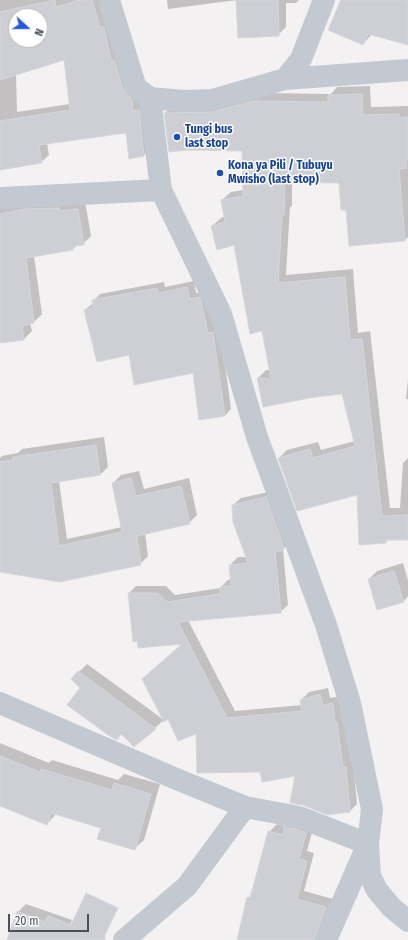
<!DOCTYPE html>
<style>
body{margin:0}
#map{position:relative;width:408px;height:940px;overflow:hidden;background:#f3f1f1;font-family:"Fira Sans Condensed",sans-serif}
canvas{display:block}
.north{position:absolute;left:8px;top:8px;width:40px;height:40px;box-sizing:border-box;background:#fff;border:1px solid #b7b9be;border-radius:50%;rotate:111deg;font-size:11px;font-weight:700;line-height:16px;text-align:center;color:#4a515d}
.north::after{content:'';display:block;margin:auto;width:14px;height:18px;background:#265ad8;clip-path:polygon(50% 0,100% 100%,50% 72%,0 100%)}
.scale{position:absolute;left:8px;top:914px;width:81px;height:18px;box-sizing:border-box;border:2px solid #4a515d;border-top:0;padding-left:5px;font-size:12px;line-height:14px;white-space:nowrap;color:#4a515d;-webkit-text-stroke:3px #fff;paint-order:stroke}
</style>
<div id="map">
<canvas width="408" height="940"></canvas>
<div class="north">N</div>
<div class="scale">20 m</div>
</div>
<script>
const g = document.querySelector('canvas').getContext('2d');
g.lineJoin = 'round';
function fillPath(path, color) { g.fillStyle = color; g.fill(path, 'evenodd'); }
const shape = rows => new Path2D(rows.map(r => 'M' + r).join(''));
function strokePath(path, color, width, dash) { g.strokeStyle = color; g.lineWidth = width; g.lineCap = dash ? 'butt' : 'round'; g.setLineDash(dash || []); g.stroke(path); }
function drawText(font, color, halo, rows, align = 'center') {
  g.font = font + ' "Fira Sans Condensed",sans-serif'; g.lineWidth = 3; g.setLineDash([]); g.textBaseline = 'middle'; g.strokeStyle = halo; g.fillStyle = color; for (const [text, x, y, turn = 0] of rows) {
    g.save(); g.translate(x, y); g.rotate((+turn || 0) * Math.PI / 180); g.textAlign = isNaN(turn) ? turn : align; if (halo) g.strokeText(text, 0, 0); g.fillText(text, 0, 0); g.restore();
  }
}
fillPath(shape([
 [0,0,102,0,139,93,151,148,144,155,127,132,47,143,49,155,41,162,0,169],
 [16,16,40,16,40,40,16,40],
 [64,59,70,104,17,112,16,74],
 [167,0,299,0,296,3,286,3,286,27,278,35,237,0,168,9],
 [343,0,408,0,408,44,372,34,363,44],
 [370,86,371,107,408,106,408,237,405,240,347,209,340,182,292,181,292,206,290,207,286,275,353,269,358,333,370,331,390,508,400,508,403,463,408,458,408,539,388,539,386,542,358,493,279,458,287,450,318,442,321,450,355,441,342,393,315,396,264,406,258,378,266,370,271,370,263,330,235,244,212,226,221,218,225,216,222,200,231,192,244,190,243,150,165,113,174,105,262,93,331,94,337,87],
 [0,199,85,201,91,236,83,244,78,244,73,249,34,256,42,314,34,322,30,323,32,331,24,339,0,342],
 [194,281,196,293,206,291,220,326,231,409,225,416,194,372,130,354,85,310,93,303,93,301,100,294,164,282,165,287],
 [408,379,408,399,406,399],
 [104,437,108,467,100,475,59,481,67,539,122,527,113,483,121,475,139,471,144,489,189,478,197,515,189,523,145,533,148,556,140,564,0,571,0,458,2,456,18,453,22,449],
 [273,491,291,542,283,549,288,605,280,612,188,620,235,711,302,705,301,700,309,692,328,688,330,698,341,696,351,760,353,760,357,804,350,811,297,775,261,771,197,732,184,643,129,593,136,586,166,586,175,595,220,588,228,580,231,579,230,565,238,557,247,557,233,505,241,498],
 [403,563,408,580,408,596,404,601,378,609,369,579,377,571],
 [87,664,164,720,134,746,81,688,79,672],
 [0,743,49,763,52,760,118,780,124,774,160,784,144,840,134,849,102,827,56,814,47,824,0,805],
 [293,820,314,825,307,851,314,853,304,891,333,899,322,940,237,940,248,898,252,894,269,832,277,824,286,826],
 [26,904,72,920,65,940,8,940,18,912]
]), '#0003');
const building = shape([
 [55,0,56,7,79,0,92,0,100,27,104,27,111,60,114,60,123,89,132,100,133,110,139,110,144,156,129,159,126,133,39,145,42,163,0,170,0,121,70,110,64,60,0,80,0,12,55,0],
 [16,16,40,16,40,40,16,40,16,16],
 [236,0,278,0,279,36,238,38,236,0],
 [341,0,408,0,408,45,368,34,363,45,328,30,341,0],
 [362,94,363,115,399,114,399,118,408,117,408,160,406,160,407,168,399,169,405,241,349,246,346,210,341,210,339,183,285,182,284,215,282,215,278,283,345,277,350,340,362,339,382,516,408,515,408,540,385,540,386,543,359,545,357,495,297,511,278,458,310,449,313,458,355,446,342,394,315,397,263,407,257,378,271,379,262,331,250,334,234,245,217,250,211,226,225,222,221,200,243,196,242,151,188,150,169,152,164,113,213,112,253,101,328,102,328,95,362,94],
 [59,208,59,211,78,209,84,245,73,246,73,250,26,258,34,323,22,326,24,340,0,343,0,214,25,209,59,208],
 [187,287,190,299,199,297,201,300,208,333,213,332,225,416,199,420,193,373,134,385,129,355,97,362,84,310,93,308,92,300,157,288,159,293,187,287],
 [96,445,100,475,51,483,59,546,122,532,112,483,131,478,136,496,181,486,190,524,137,536,141,565,60,582,0,572,0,462,13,460,13,457,96,445],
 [266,497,282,542,284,550,275,552,281,613,178,622,227,718,302,711,300,700,320,694,323,705,333,703,335,722,337,722,343,767,346,767,350,812,327,815,303,805,290,803,295,776,262,782,260,772,197,773,196,734,178,741,168,719,164,722,142,679,182,644,138,648,137,641,133,642,128,593,158,593,167,602,220,594,220,587,231,586,229,565,248,563,233,522,232,505,266,497],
 [394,571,404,602,377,610,368,579,394,571],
 [78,671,156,729,134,747,121,734,117,740,111,737,67,705,80,688,81,689,71,679,78,671],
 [0,756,40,772,41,769,112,790,114,783,151,794,135,850,97,839,101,828,51,813,47,825,0,806,0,756],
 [284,827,296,829,306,833,299,859,307,861,297,899,326,907,314,940,237,940,247,897,250,898,268,831,283,835,284,827],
 [86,893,118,908,104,937,105,937,105,940,7,940,17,911,45,922,48,916,71,925,86,893]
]);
fillPath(building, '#cecfd5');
strokePath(building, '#d5d6dc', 1);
strokePath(shape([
 [109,0,135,85,139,90,150,98,184,101,212,100,285,79,408,70],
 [285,79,301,59,324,0],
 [150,98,161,190,221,314,257,437,326,625,350,703,372,809,368,844,370,876,377,890,391,907,408,921],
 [0,198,161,190],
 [0,703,174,778,245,807,299,817,368,844,326,940],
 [124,940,187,886,245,807]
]), '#c3c9d1', 22);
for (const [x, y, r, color] of [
 [177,137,4,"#1a4fb4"],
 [220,173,4,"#1a4fb4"]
]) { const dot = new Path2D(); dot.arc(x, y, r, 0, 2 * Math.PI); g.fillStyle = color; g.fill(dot); strokePath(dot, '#fff', 1.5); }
drawText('bold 12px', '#164399', '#fff', [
 ["Tungi bus",185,130],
 ["last stop",185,144],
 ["Kona ya Pili / Tubuyu",228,166],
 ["Mwisho (last stop)",228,180]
], 'left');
</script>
